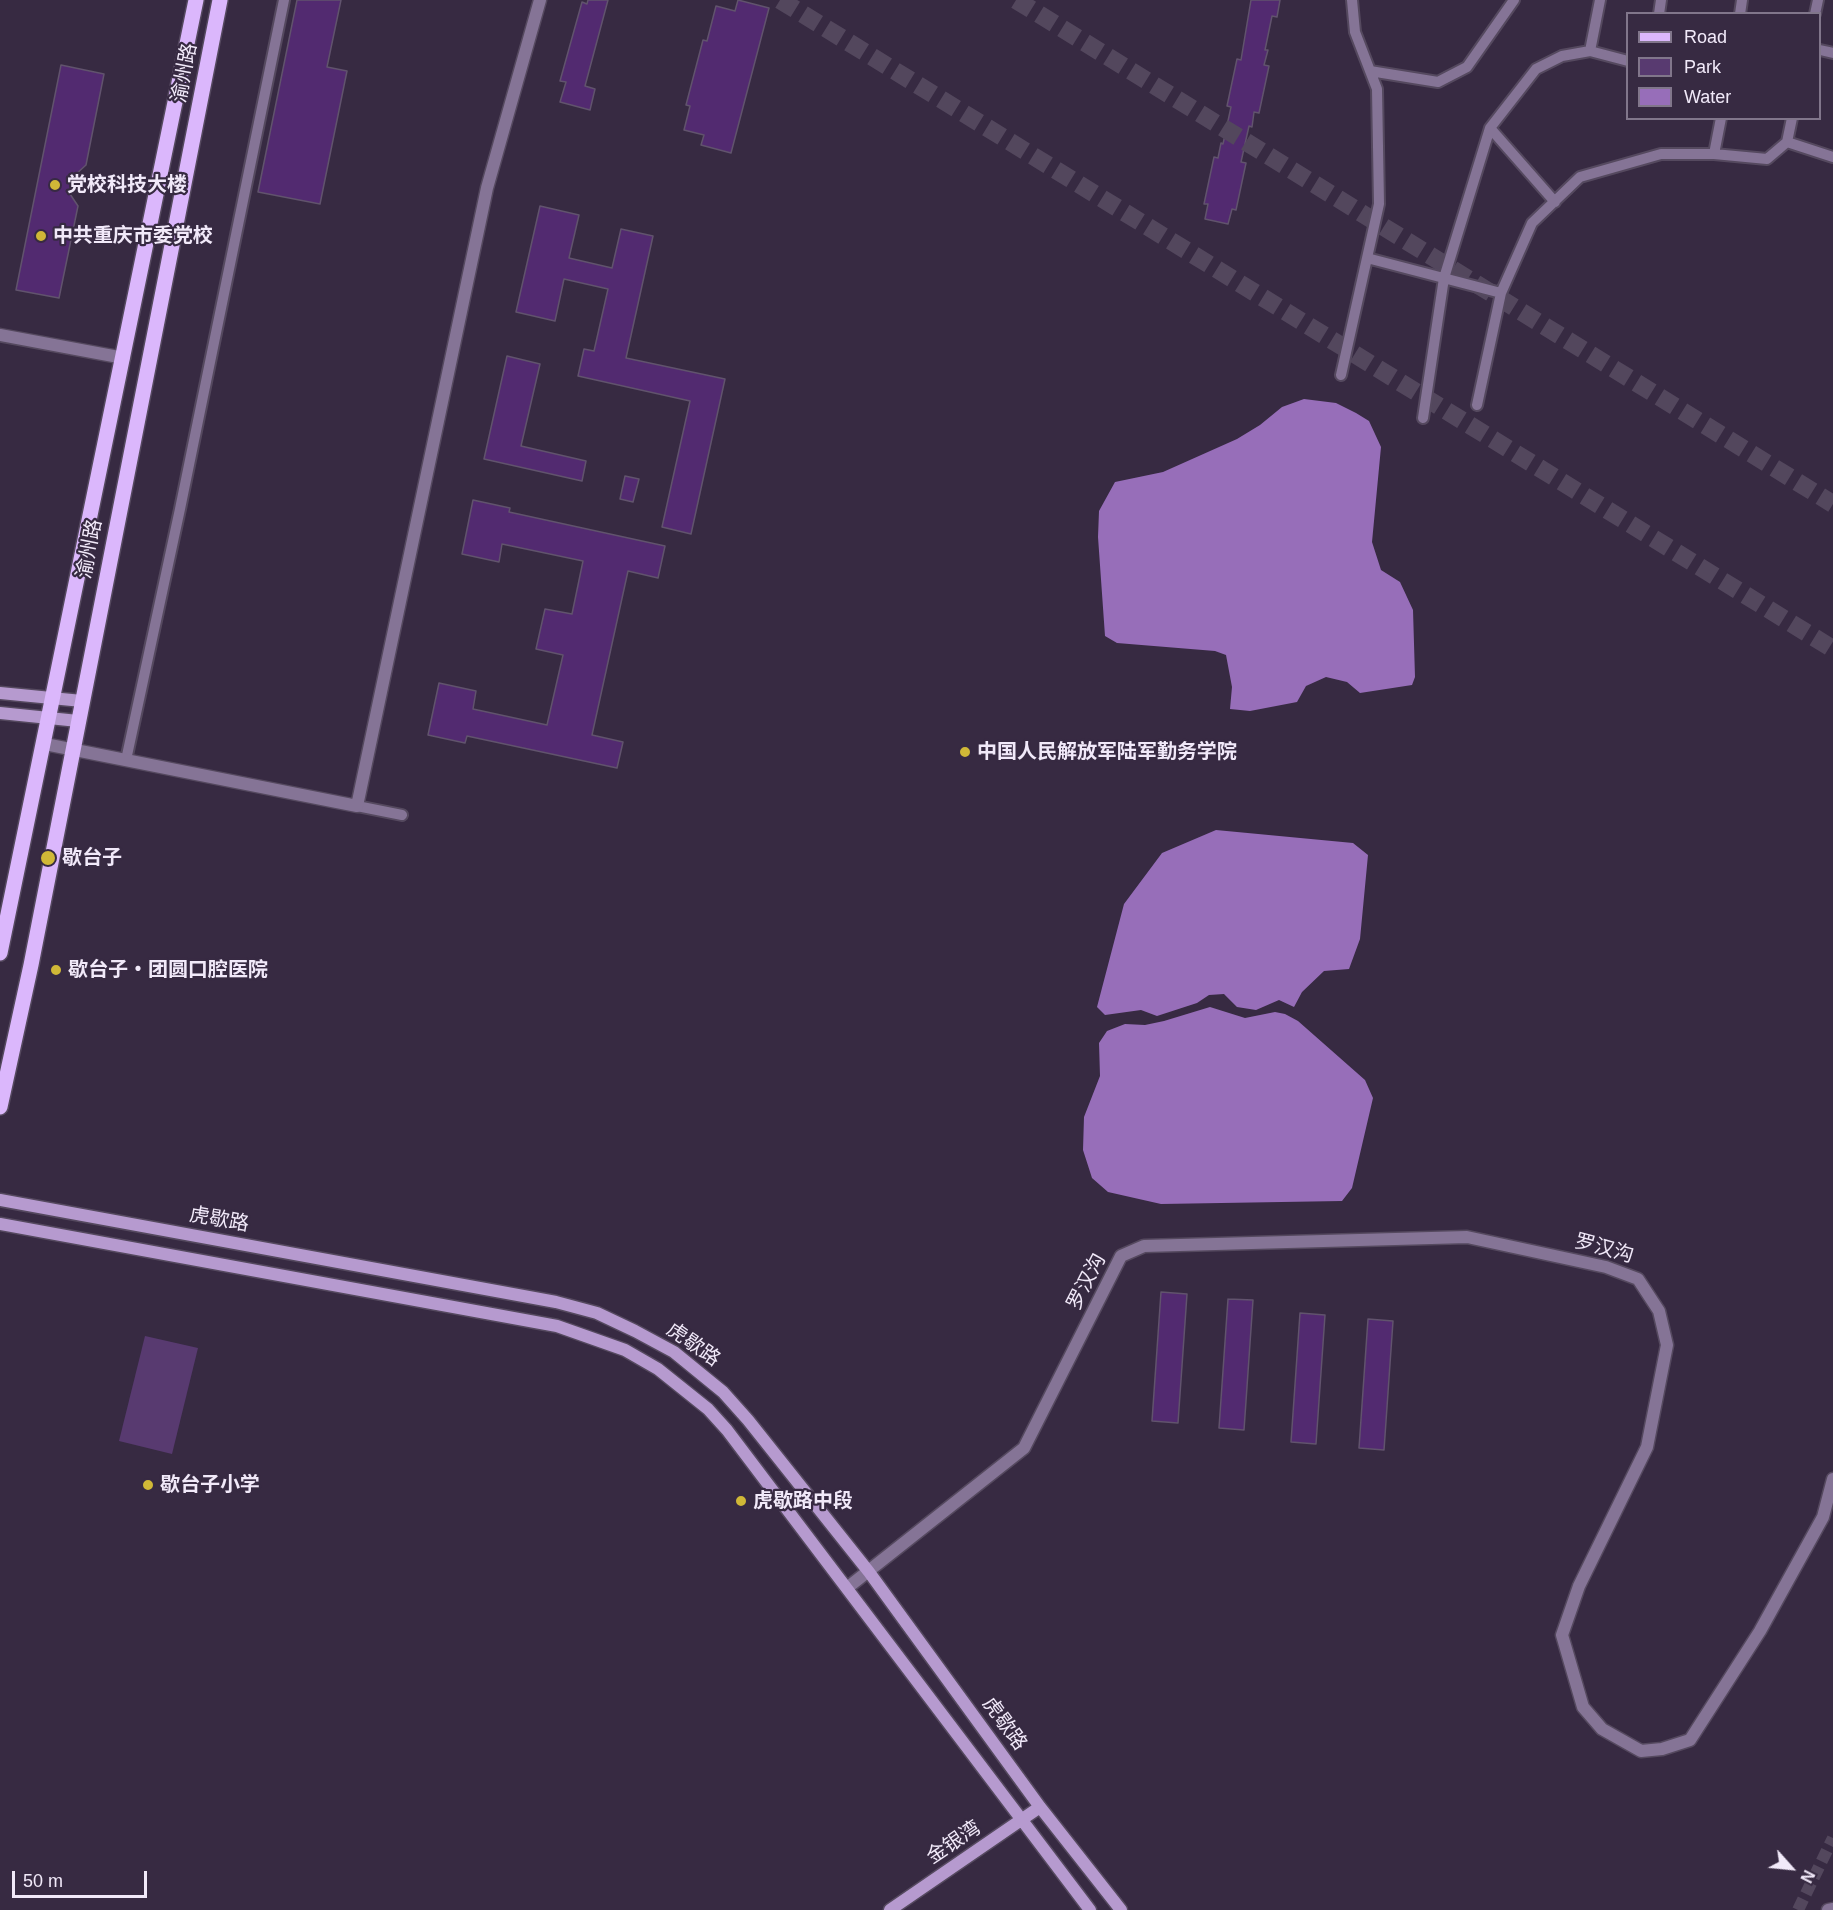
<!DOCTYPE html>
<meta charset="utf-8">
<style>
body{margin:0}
#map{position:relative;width:1833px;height:1910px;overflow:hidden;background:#372a42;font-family:Arial,sans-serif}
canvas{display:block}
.legend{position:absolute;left:1626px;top:12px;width:195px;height:108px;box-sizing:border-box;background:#372a42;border:2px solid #81768b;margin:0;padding:8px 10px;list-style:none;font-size:18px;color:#f1e9f9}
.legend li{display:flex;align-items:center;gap:12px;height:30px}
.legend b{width:30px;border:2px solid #81768b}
.north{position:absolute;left:1761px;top:1838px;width:60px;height:60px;-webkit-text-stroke:4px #372a42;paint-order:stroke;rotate:117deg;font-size:16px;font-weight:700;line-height:24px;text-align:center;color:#f1e9f9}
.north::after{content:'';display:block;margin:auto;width:21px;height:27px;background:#f1e9f9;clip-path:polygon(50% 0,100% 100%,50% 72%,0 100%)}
.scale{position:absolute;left:12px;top:1871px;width:135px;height:27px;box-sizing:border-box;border:3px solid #f1e9f9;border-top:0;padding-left:8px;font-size:18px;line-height:21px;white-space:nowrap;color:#f1e9f9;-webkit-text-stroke:4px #372a42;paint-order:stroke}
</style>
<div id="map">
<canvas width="1833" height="1910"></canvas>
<ul class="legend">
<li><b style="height:8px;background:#dbb7fc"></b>Road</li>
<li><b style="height:16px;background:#583a70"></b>Park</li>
<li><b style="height:16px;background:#976eb9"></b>Water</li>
</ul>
<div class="north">N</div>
<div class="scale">50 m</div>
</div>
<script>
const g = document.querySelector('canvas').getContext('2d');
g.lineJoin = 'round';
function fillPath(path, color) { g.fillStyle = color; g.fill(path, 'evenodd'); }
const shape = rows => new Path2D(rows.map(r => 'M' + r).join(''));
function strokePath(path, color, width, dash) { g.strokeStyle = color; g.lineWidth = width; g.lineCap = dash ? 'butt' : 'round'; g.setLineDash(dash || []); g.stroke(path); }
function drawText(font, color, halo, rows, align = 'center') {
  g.font = font + ' Arial,"Noto Sans SC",sans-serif'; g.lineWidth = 4.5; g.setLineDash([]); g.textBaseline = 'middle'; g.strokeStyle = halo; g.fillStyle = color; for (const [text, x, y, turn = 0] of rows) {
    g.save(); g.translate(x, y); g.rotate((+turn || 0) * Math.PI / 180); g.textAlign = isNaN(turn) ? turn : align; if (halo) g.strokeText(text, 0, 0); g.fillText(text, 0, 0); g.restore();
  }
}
fillPath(shape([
 [145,1336,198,1348,172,1454,119,1441]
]), '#583a70');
fillPath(shape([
 [1304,399,1336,403,1356,413,1369,421,1381,447,1372,542,1381,570,1400,582,1413,610,1415,677,1412,685,1360,693,1347,682,1326,677,1306,686,1297,702,1250,711,1230,709,1232,687,1226,655,1215,651,1117,643,1105,636,1098,537,1099,511,1115,482,1163,472,1237,439,1260,425,1282,407],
 [1216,830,1353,843,1368,855,1360,939,1349,969,1324,971,1302,992,1294,1007,1279,1000,1256,1010,1237,1007,1224,994,1209,995,1197,1003,1157,1016,1141,1010,1105,1015,1097,1007,1124,904,1162,853],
 [1210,1007,1245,1018,1275,1012,1285,1014,1298,1021,1365,1080,1373,1098,1352,1188,1342,1201,1161,1204,1108,1192,1092,1178,1083,1150,1084,1117,1100,1076,1099,1043,1107,1031,1125,1024,1145,1025,1164,1021]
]), '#976eb9');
const building = shape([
 [297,0,341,0,327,67,347,71,320,204,258,192,297,0],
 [588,0,608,0,585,86,595,89,590,110,560,102,566,82,560,81,582,2,587,4,588,0],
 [738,0,769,8,731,153,701,145,704,135,684,130,690,106,686,105,703,40,707,41,716,6,735,11,738,0],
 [1251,0,1280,0,1277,17,1272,16,1265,50,1268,50,1264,65,1269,66,1259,113,1254,112,1252,127,1249,126,1241,162,1246,163,1236,210,1232,209,1228,224,1205,219,1208,204,1204,204,1214,157,1218,158,1221,143,1223,144,1231,107,1227,106,1237,59,1241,60,1251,0],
 [61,65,104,74,86,165,74,176,70,194,78,206,59,298,16,290,61,65],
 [540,206,579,215,569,258,612,268,621,229,653,236,626,358,725,379,691,534,662,527,690,401,578,376,584,349,594,351,608,289,564,279,555,321,516,312,540,206],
 [507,356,540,364,521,446,586,461,582,481,484,459,507,356],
 [625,476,639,479,633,502,620,499,625,476],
 [473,500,510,508,509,512,665,546,658,578,628,571,592,735,623,742,617,768,467,736,465,743,428,735,439,683,476,691,473,709,547,725,563,655,536,649,545,609,572,614,583,561,502,544,499,562,462,554,473,500],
 [1161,1292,1187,1294,1178,1423,1152,1421,1161,1292],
 [1228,1299,1253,1300,1244,1430,1219,1428,1228,1299],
 [1300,1313,1325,1315,1316,1444,1291,1442,1300,1313],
 [1368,1319,1393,1321,1384,1450,1359,1448,1368,1319]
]);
fillPath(building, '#522a70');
strokePath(building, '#61536d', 1.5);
strokePath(shape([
 [1798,1910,1833,1838]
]), '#53475d', 12, [12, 6]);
strokePath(shape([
 [780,0,1833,649],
 [1016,0,1833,504]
]), '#53475d', 18, [18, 9]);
const lane = shape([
 [1659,14,1661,0],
 [1740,14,1742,0],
 [1815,14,1818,0],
 [1820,50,1833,53],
 [1590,51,1600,0],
 [1370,71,1438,82,1467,67,1514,0],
 [1490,128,1555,202],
 [1787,142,1833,157],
 [1714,154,1721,118],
 [1367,258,1501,293],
 [1341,375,1379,204,1377,89,1355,32,1352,0],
 [1477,405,1501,293,1532,223,1580,177,1661,154,1714,154,1767,159,1787,142,1792,118],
 [1423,418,1444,278,1490,128,1536,69,1562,56,1590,51,1628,61],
 [126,760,180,509,284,0],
 [357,806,402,815]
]);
const street = shape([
 [0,335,124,358],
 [45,744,357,806,487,188,540,0],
 [847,1588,1024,1448,1121,1256,1144,1246,1467,1237,1606,1267,1638,1279,1659,1311,1667,1345,1647,1447,1579,1586,1562,1635,1583,1707,1602,1729,1641,1751,1662,1749,1690,1740,1760,1631,1823,1517,1833,1479],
 [1828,1910,1833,1909]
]);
const secondary = shape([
 [0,693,82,701],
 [0,713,78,721],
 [0,1200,556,1302,597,1313,635,1331,674,1352,723,1392,748,1420,869,1572,1040,1807,1121,1910],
 [0,1224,557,1326,625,1350,658,1369,708,1409,727,1430,1090,1910],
 [890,1910,1040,1807]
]);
const primary = shape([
 [0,953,196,0],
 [0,1107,31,965,220,0]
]);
strokePath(lane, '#55495f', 14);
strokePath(street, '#55495f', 15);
strokePath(secondary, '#55495f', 15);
strokePath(primary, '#55495f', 18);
strokePath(lane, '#857496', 10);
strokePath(street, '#857496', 12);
strokePath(secondary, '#b69acf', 12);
strokePath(primary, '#dbb7fc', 15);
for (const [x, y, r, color] of [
 [55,185,6,"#d0b837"],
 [41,236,6,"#d0b837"],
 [965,752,6,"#d0b837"],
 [48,858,8,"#d0b837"],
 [56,970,6,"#d0b837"],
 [148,1485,6,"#d0b837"],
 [741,1501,6,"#d0b837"]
]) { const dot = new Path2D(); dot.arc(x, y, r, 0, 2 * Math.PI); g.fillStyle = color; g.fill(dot); strokePath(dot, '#372a42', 2); }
drawText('20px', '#f1e9f9', '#372a42', [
 ["渝州路",185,73,-79],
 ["渝州路",90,549,-79],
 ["虎歇路",219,1220,10],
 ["罗汉沟",1604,1249,15],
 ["罗汉沟",1087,1282,-63],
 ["虎歇路",693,1345,35],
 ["虎歇路",1004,1724,54],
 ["金银湾",954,1843,-34]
]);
drawText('bold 20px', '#f1e9f9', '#372a42', [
 ["党校科技大楼",67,185],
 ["中共重庆市委党校",53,236],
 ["中国人民解放军陆军勤务学院",977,752],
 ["歇台子",62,858],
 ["歇台子‧团圆口腔医院",68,970],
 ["歇台子小学",160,1485],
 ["虎歇路中段",753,1501]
], 'left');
</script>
